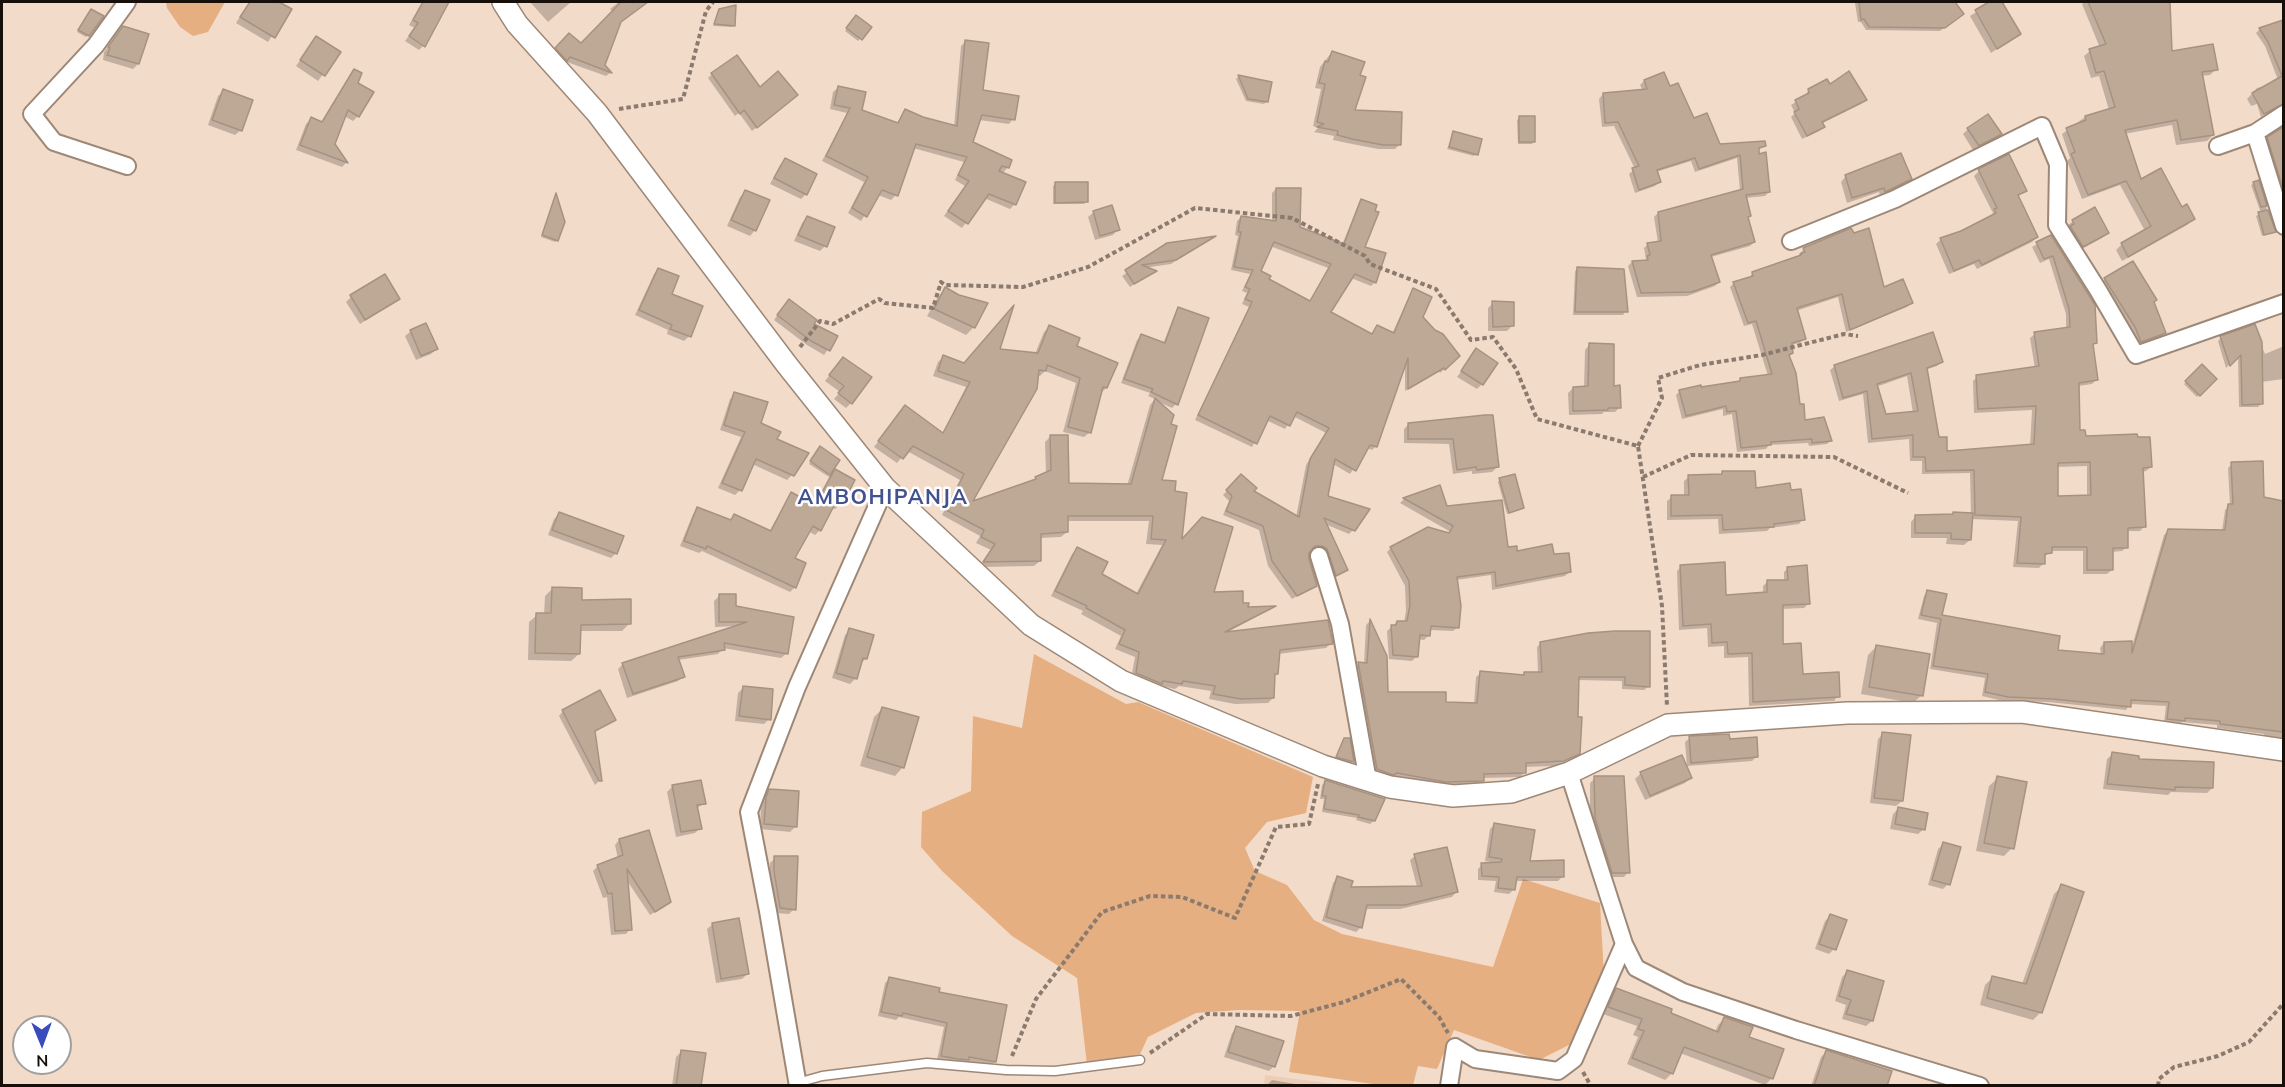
<!DOCTYPE html>
<style>
body{margin:0}
#map{position:relative;width:2285px;height:1087px;overflow:hidden;background:#f3dbc9;font-family:Mulish,sans-serif}
canvas{display:block}
.frame{position:absolute;inset:0;border:3px solid #170f09;pointer-events:none}
.north{position:absolute;left:12px;top:1015px;width:60px;height:60px;box-sizing:border-box;background:#fff;border:2px solid #a29f9d;border-radius:50%;rotate:179deg;font-size:16px;font-weight:700;line-height:24px;text-align:center;color:#170f09}
.north::after{content:'';display:block;margin:auto;width:21px;height:27px;background:#3a4bbe;clip-path:polygon(50% 0,100% 100%,50% 72%,0 100%)}
</style>
<div id="map">
<canvas width="2285" height="1087"></canvas>
<div class="frame"></div>
<div class="north">N</div>
</div>
<script>
const g = document.querySelector('canvas').getContext('2d');
g.lineJoin = 'round';
function fillPath(path, color) { g.fillStyle = color; g.fill(path, 'evenodd'); }
const shape = rows => new Path2D(rows.map(r => 'M' + r).join(''));
function strokePath(path, color, width, dash) { g.strokeStyle = color; g.lineWidth = width; g.lineCap = dash ? 'butt' : 'round'; g.setLineDash(dash || []); g.stroke(path); }
function drawText(font, color, halo, rows, align = 'center') {
  g.font = font + ' Mulish,sans-serif'; g.lineWidth = 5; g.setLineDash([]); g.textBaseline = 'middle'; g.strokeStyle = halo; g.fillStyle = color; for (const [text, x, y, turn = 0] of rows) {
    g.save(); g.translate(x, y); g.rotate((+turn || 0) * Math.PI / 180); g.textAlign = isNaN(turn) ? turn : align; if (halo) g.strokeText(text, 0, 0); g.fillText(text, 0, 0); g.restore();
  }
}
fillPath(shape([
 [1265,1075,1343,1085,1264,1085]
]), '#ecceb7');
fillPath(shape([
 [166,2,225,2,208,32,193,36,180,27,167,8],
 [1034,654,1126,704,1138,702,1313,777,1306,813,1267,822,1245,848,1255,871,1287,885,1314,920,1342,934,1493,967,1523,879,1600,903,1604,976,1573,1043,1539,1060,1454,1030,1437,1069,1418,1066,1413,1085,1380,1085,1289,1072,1300,1011,1239,1010,1196,1013,1148,1037,1140,1054,1087,1065,1077,978,1012,936,942,871,921,847,922,812,971,791,973,716,1022,728]
]), '#e6af81');
fillPath(shape([
 [249,2,276,2,290,9,268,42,236,23],
 [422,2,447,2,423,46,419,50,405,41,415,28,409,25],
 [530,2,571,2,548,22],
 [619,2,645,2,619,23,603,66,610,73,606,76,564,61,552,53,569,35,580,45,613,12,610,9],
 [1857,2,1953,2,1962,14,1940,31,1866,30,1861,22,1858,22,1855,3],
 [1992,2,2000,2,2019,34,1991,53,1970,16],
 [2084,2,2168,2,2171,53,2216,69,2210,75,2201,76,2213,135,2207,141,2176,145,2172,125,2124,134,2140,181,2193,219,2187,225,2122,261,2116,250,2122,244,2145,231,2120,185,2082,199,2067,161,2070,158,2062,134,2085,117,2109,110,2099,76,2091,78,2084,56,2090,51,2100,48,2082,4],
 [720,11,734,25,732,27,713,26],
 [89,13,88,35,86,37,77,32],
 [856,17,870,28,858,41,845,31],
 [2284,22,2284,93,2269,99,2270,111,2261,117,2257,104,2251,106,2247,99,2257,88,2261,87,2262,89,2278,80,2265,46,2256,33,2260,29],
 [123,27,138,64,133,69,103,60,104,52],
 [316,38,339,52,318,81,296,66],
 [966,41,981,91,1013,119,1009,124,979,120,971,142,1008,167,1002,174,1015,204,1010,209,984,198,962,228,944,216,965,186,955,180,964,162,913,148,896,195,891,200,878,195,861,221,848,213,864,182,822,161,847,113,830,109,833,92,838,88,860,111,896,124,905,111,922,118,954,127,961,46],
 [1332,52,1358,76,1353,111,1400,144,1395,149,1378,149,1347,143,1333,140,1334,136,1314,132,1318,128,1313,126,1321,89,1315,88,1320,67],
 [354,71,358,116,353,121,344,116,333,144,346,163,342,167,296,150,306,124,311,119,321,123],
 [712,74,759,89,792,99,752,131,739,113,735,116,708,78],
 [1663,74,1669,88,1694,120,1719,145,1764,146,1757,151,1769,192,1765,196,1745,198,1747,218,1754,242,1750,246,1711,257,1719,282,1715,286,1687,296,1637,297,1628,266,1632,262,1643,262,1646,259,1644,248,1648,244,1658,243,1654,217,1658,213,1740,191,1737,158,1695,172,1691,161,1656,172,1659,182,1655,186,1635,193,1629,174,1635,169,1614,126,1602,127,1599,99,1603,94,1643,91,1640,85,1644,81],
 [1238,77,1270,83,1266,102,1264,104,1246,101,1236,79],
 [1827,81,1829,86,1865,100,1861,104,1821,124,1823,127,1819,131,1802,139,1791,117,1795,113,1791,105,1805,96,1808,91],
 [224,91,241,130,235,135,208,125,218,96],
 [1520,118,1534,141,1532,144,1518,144,1517,120],
 [1968,129,2000,134,1995,139,1973,150,1963,134],
 [2284,129,2284,206,2264,143],
 [1454,133,1476,154,1474,156,1447,149],
 [785,160,806,194,801,199,770,184,780,165],
 [1979,171,2025,191,2017,197,2037,237,2032,242,1977,269,1974,264,1949,274,1936,244,1941,239,1991,217,1993,213,1974,176],
 [1846,176,1911,178,1906,183,1880,196,1879,192,1847,203,1841,182],
 [2258,182,2274,231,2262,236,2256,216,2261,213,2251,185],
 [1055,184,1087,201,1084,204,1053,204,1053,186],
 [1276,189,1299,228,1342,245,1358,205,1362,201,1363,248,1375,282,1371,286,1351,278,1329,312,1371,335,1377,326,1392,334,1410,294,1414,290,1421,318,1458,356,1440,373,1439,371,1405,391,1405,364,1376,446,1372,450,1367,448,1350,474,1333,464,1327,497,1353,530,1349,534,1325,524,1346,570,1332,579,1317,549,1310,550,1307,553,1307,559,1315,585,1292,599,1268,566,1259,530,1223,515,1229,501,1223,495,1241,476,1251,491,1296,517,1306,465,1326,433,1293,416,1285,429,1266,420,1252,447,1195,420,1249,307,1242,304,1247,293,1242,291,1250,274,1231,270,1238,236,1235,235,1237,221,1241,217,1272,222,1272,193],
 [1270,246,1328,268,1309,302,1267,280,1259,271],
 [746,191,755,230,750,236,727,226,740,197],
 [555,196,557,240,555,242,541,237],
 [1094,212,1118,229,1113,235,1095,240,1088,217],
 [807,217,825,246,820,251,794,241,802,223],
 [2073,221,2107,233,2102,238,2078,251,2067,226],
 [2050,237,2095,343,2092,346,2096,380,2092,384,2078,386,2079,431,2084,438,2151,467,2146,471,2142,472,2145,526,2140,531,2126,531,2127,547,2122,551,2111,552,2112,570,2107,574,2083,574,2083,551,2051,551,2044,557,2043,564,2039,568,2013,567,2018,521,1971,519,1970,540,1964,545,1946,544,1947,538,1911,538,1911,522,1916,516,1951,516,1953,513,1971,515,1970,473,1922,474,1922,461,1910,461,1909,439,1868,443,1863,394,1839,401,1830,370,1835,366,1942,362,1937,366,1925,370,1938,438,1946,453,2030,446,2032,410,1974,413,1973,381,1977,377,2035,369,2030,338,2035,334,2066,329,2066,314,2049,259,2040,263,2032,247],
 [1907,376,1913,413,1885,415,1876,387],
 [2087,466,2087,497,2057,498,2056,467],
 [1211,238,1171,264,1144,268,1154,271,1130,287,1122,276,1168,245],
 [1804,249,1911,303,1907,307,1846,332,1838,297,1796,311,1804,339,1800,343,1791,345,1792,353,1788,356,1798,406,1804,421,1831,440,1827,444,1809,446,1808,443,1769,445,1766,449,1737,452,1732,414,1723,416,1723,409,1682,419,1676,395,1680,391,1736,383,1741,379,1768,376,1752,324,1744,326,1730,287,1734,283,1749,279,1752,273,1801,255,1800,253],
 [1578,268,1626,311,1623,315,1573,315,1575,271],
 [658,270,689,336,684,341,667,334,668,330,635,315,654,274],
 [2105,279,2152,303,2164,333,2159,338,2136,346,2101,283],
 [945,289,958,296,986,304,973,328,966,335,927,316,938,297],
 [351,297,398,299,360,324,346,302],
 [1493,303,1512,326,1507,331,1488,331,1488,308],
 [785,305,812,324,836,337,824,355,807,345,774,320],
 [1179,309,1207,319,1176,404,1172,408,1157,401,1160,481,1173,493,1180,542,1212,594,1247,608,1272,608,1226,633,1331,643,1326,648,1278,654,1277,674,1273,677,1273,698,1268,703,1235,704,1209,699,1211,691,1179,686,1175,689,1131,679,1135,657,1115,649,1121,636,1081,614,1083,611,1051,596,1072,554,1077,549,1100,574,1136,594,1162,545,1146,544,1149,521,1066,521,1067,532,1061,537,1039,538,1040,561,1034,566,980,567,991,550,976,543,980,536,942,515,960,480,907,451,897,463,874,447,905,407,942,434,966,387,933,376,938,362,943,357,964,365,999,350,1035,354,1044,332,1049,327,1075,347,1106,388,1101,393,1090,432,1084,437,1063,432,1076,383,1045,371,1040,376,1037,376,970,504,1032,482,1046,474,1045,442,1050,437,1067,485,1127,486,1150,405,1155,399,1148,396,1150,393,1121,383,1137,340,1142,336,1163,344,1175,313],
 [2254,326,2265,354,2284,346,2284,379,2261,382,2261,404,2258,407,2239,407,2238,356,2226,368,2218,341,2221,338],
 [411,331,436,349,431,354,416,360,405,336],
 [1589,345,1613,387,1620,407,1615,412,1604,412,1602,414,1569,415,1568,393,1573,388,1584,388,1585,350],
 [1476,350,1482,384,1477,389,1457,377],
 [838,364,851,403,846,408,834,399,840,392,825,381],
 [2202,366,2215,379,2197,397,2184,384],
 [735,394,775,440,792,475,787,480,752,464,740,490,735,495,718,488,741,437,720,430,730,399],
 [1491,417,1497,467,1492,472,1472,474,1472,471,1453,474,1449,444,1404,443,1404,429,1409,424],
 [818,450,838,460,828,476,835,471,853,481,840,504,835,509,832,508,820,530,815,535,808,531,793,559,804,563,795,587,790,592,702,551,699,553,680,546,693,514,698,509,728,521,734,516,769,532,787,499,792,494,814,506,829,477,809,464],
 [2232,464,2263,498,2284,502,2284,739,2264,737,2264,734,2217,728,2217,725,2182,722,2179,725,2164,723,2166,706,2130,704,2126,710,2048,702,2003,701,1982,696,1985,678,1930,669,1937,623,1918,619,1924,596,1928,591,1940,616,2056,651,2101,655,2100,648,2104,643,2131,650,2164,535,2168,531,2222,531,2225,510,2230,505,2228,468],
 [1723,473,1754,490,1790,492,1803,519,1799,524,1770,528,1767,531,1719,534,1718,519,1667,520,1667,501,1672,497,1684,497,1684,481,1689,477,1720,476],
 [1500,479,1522,507,1520,510,1507,514,1498,482],
 [1439,487,1446,508,1507,549,1516,553,1553,555,1569,572,1565,576,1492,590,1491,575,1456,580,1458,627,1453,631,1430,630,1429,635,1424,640,1418,639,1417,656,1412,661,1389,659,1387,631,1397,622,1404,622,1406,611,1405,586,1387,552,1391,548,1447,534,1449,531,1400,503,1404,499],
 [559,514,616,553,611,558,548,535,554,519],
 [1681,567,1724,596,1763,593,1763,586,1768,581,1784,581,1784,572,1788,568,1809,603,1804,608,1781,609,1782,645,1802,675,1838,696,1834,701,1749,706,1748,657,1724,658,1724,646,1708,647,1707,628,1679,630,1677,571],
 [552,589,580,601,630,623,622,631,579,631,579,654,571,661,528,660,529,622,537,615,544,615,545,596],
 [720,595,787,653,781,658,723,648,718,654,678,660,683,676,678,681,627,698,618,669,623,664,736,626,715,627,714,601],
 [1369,622,1387,659,1387,694,1445,703,1474,705,1476,677,1481,673,1522,676,1525,674,1538,673,1537,647,1541,643,1649,686,1644,690,1622,689,1622,681,1577,680,1578,753,1574,757,1554,766,1524,767,1524,773,1520,777,1482,778,1478,785,1454,786,1388,778,1373,773,1354,668,1358,664,1364,664,1366,625],
 [850,630,866,659,860,664,856,678,850,684,832,678,845,635],
 [1877,646,1922,695,1913,703,1861,694,1868,655],
 [743,688,769,719,764,724,735,721,738,693],
 [883,708,903,767,895,776,860,766,874,717],
 [563,711,614,720,594,732,600,780,595,785,559,716],
 [1883,734,1902,801,1896,806,1870,803,1878,739],
 [1690,738,1728,741,1757,756,1752,761,1687,766,1685,742],
 [1344,740,1348,740,1352,762,1350,764,1335,759],
 [2113,754,2137,760,2212,788,2207,793,2171,792,2168,795,2103,789,2107,759],
 [1641,773,1690,778,1685,783,1645,800,1635,779],
 [1595,778,1628,872,1624,877,1608,877,1590,824,1590,783],
 [1998,778,2012,848,2004,856,1976,851,1989,786],
 [1325,782,1374,821,1370,824,1356,820,1357,818,1322,812,1324,799,1320,799,1322,785],
 [672,787,704,803,696,809,700,828,695,833,676,837,667,792],
 [770,790,796,826,790,832,760,829,761,804,764,796],
 [1899,808,1924,829,1918,834,1890,829,1893,814],
 [1495,824,1528,863,1563,876,1558,881,1515,881,1514,889,1509,894,1494,892,1496,881,1478,880,1478,869,1482,865,1496,863,1485,861,1490,829],
 [619,840,664,906,650,915,626,879,630,929,626,934,611,935,607,897,603,898,593,871,598,866,618,859,615,845],
 [1944,844,1948,884,1943,889,1928,885,1938,849],
 [1415,856,1456,892,1452,897,1400,909,1365,909,1361,927,1356,932,1322,921,1333,883,1337,878,1349,888,1417,887,1410,860],
 [775,858,794,909,789,914,775,913,769,877,770,863],
 [2062,886,2041,1012,2033,1020,1980,1005,1985,985,1993,977,2022,984,2054,894],
 [1830,916,1834,949,1829,954,1815,949,1825,921],
 [713,924,747,974,742,979,716,983,707,929],
 [1847,972,1872,1021,1866,1026,1842,1019,1846,1005,1835,1001,1842,977],
 [890,978,937,993,995,1062,990,1066,937,1060,944,1027,899,1017,896,1020,878,1016,885,983],
 [1617,989,1669,1014,1715,1032,1718,1025,1724,1019,1747,1037,1782,1050,1771,1079,1765,1085,1680,1053,1672,1073,1665,1080,1627,1064,1638,1037,1633,1035,1637,1026,1603,1014,1610,996],
 [1237,1028,1274,1066,1269,1071,1224,1057,1232,1033],
 [681,1052,700,1086,672,1086,676,1057],
 [1826,1052,1891,1072,1887,1086,1811,1086,1821,1057],
 [1272,1080,1307,1086,1266,1086],
 [1040,1084,1061,1085,1061,1086,1038,1086]
]), '#0003');
const building = shape([
 [250,2,279,2,292,9,275,38,240,17,250,2],
 [423,2,449,2,425,47,409,36,418,23,413,20,423,2],
 [621,2,648,2,621,22,605,65,612,73,570,57,567,61,555,48,569,33,581,43,621,2],
 [1859,2,1955,2,1964,14,1945,28,1869,27,1864,19,1861,20,1859,2],
 [1989,2,2002,2,2021,34,1997,49,1975,10,1989,2],
 [2088,2,2170,2,2172,51,2213,44,2218,70,2202,72,2214,135,2181,140,2177,120,2125,130,2141,179,2161,168,2182,207,2187,204,2195,219,2128,257,2121,243,2151,226,2126,181,2088,195,2071,154,2075,152,2066,128,2086,120,2085,116,2115,107,2104,71,2096,73,2089,49,2106,44,2088,2],
 [736,5,735,26,714,24,719,9,736,5],
 [91,9,104,16,89,36,78,30,91,9],
 [856,15,872,27,862,40,846,28,856,15],
 [2283,20,2283,104,2264,114,2252,93,2282,76,2268,42,2259,28,2283,20],
 [123,26,149,34,139,64,107,55,110,48,108,47,123,26],
 [316,36,341,52,325,76,300,60,316,36],
 [965,40,989,43,983,90,1019,96,1015,120,982,115,973,142,1012,160,1009,168,1002,166,999,171,1026,182,1016,205,989,194,968,224,948,211,969,181,958,175,967,157,916,144,898,196,882,190,867,217,852,208,868,177,826,156,850,108,834,105,838,86,866,92,862,110,898,123,905,109,923,117,957,126,965,40],
 [1332,51,1365,62,1360,75,1366,77,1355,110,1402,112,1401,145,1383,145,1352,139,1337,135,1338,131,1317,127,1324,124,1317,122,1325,84,1319,83,1325,61,1328,62,1332,51],
 [737,55,760,87,778,71,798,95,757,128,744,110,740,114,711,73,737,55],
 [354,69,362,73,358,83,374,92,359,117,348,110,335,144,348,163,300,145,311,117,322,122,354,69],
 [1849,71,1867,100,1822,122,1825,127,1807,136,1794,112,1799,109,1795,100,1809,93,1808,89,1827,79,1830,84,1849,71],
 [1664,72,1670,86,1678,83,1694,118,1707,113,1720,144,1765,141,1766,146,1759,148,1759,154,1766,152,1770,192,1746,195,1751,216,1748,217,1755,242,1711,255,1720,282,1692,292,1641,293,1632,261,1648,260,1647,256,1650,255,1647,243,1661,241,1658,212,1743,189,1740,155,1699,169,1695,158,1657,170,1661,182,1639,190,1632,168,1639,166,1618,122,1605,123,1603,93,1647,89,1644,80,1664,72],
 [1238,75,1272,82,1268,102,1248,99,1238,75],
 [223,89,253,100,242,131,212,120,223,89],
 [1988,114,2002,134,1979,146,1967,128,1988,114],
 [1519,116,1535,116,1535,142,1519,142,1519,116],
 [2283,127,2283,189,2267,137,2283,127],
 [1453,131,1482,139,1478,155,1449,147,1453,131],
 [1901,153,1912,179,1885,192,1884,188,1852,198,1845,175,1901,153],
 [2009,154,2027,191,2018,195,2038,237,1982,265,1979,260,1954,271,1940,238,1961,231,1996,213,1994,209,1997,208,1978,169,2009,154],
 [785,158,817,174,807,195,774,178,785,158],
 [2259,180,2267,206,2261,207,2253,182,2259,180],
 [1055,182,1088,182,1088,202,1055,203,1055,182],
 [1276,188,1301,188,1300,227,1344,244,1361,199,1377,205,1375,211,1379,212,1365,247,1386,253,1376,283,1355,274,1331,312,1372,334,1377,325,1394,333,1413,288,1432,297,1423,317,1435,330,1443,334,1460,356,1445,370,1444,368,1408,389,1408,358,1377,447,1370,445,1356,471,1335,459,1328,496,1370,509,1355,531,1324,518,1348,570,1336,576,1327,549,1322,546,1315,546,1309,553,1309,559,1317,586,1297,596,1272,561,1263,526,1226,511,1232,496,1226,490,1241,474,1257,488,1254,491,1299,517,1310,459,1329,428,1297,412,1290,426,1270,416,1257,444,1198,415,1252,302,1245,299,1250,289,1245,287,1253,270,1234,267,1241,232,1238,232,1241,216,1276,221,1276,188],
 [1274,242,1331,264,1310,301,1269,279,1271,276,1261,271,1274,242],
 [745,190,770,200,756,231,731,220,745,190],
 [556,193,565,222,558,241,542,235,556,193],
 [1112,205,1120,230,1100,236,1093,211,1112,205],
 [2095,207,2109,233,2083,247,2070,226,2074,224,2072,220,2095,207],
 [2268,210,2276,232,2264,235,2258,212,2268,210],
 [807,216,835,227,827,247,798,235,807,216],
 [1851,228,1854,233,1869,228,1884,287,1903,279,1913,303,1850,330,1842,294,1797,308,1806,339,1792,343,1793,353,1789,355,1796,373,1800,404,1804,404,1805,420,1824,417,1832,441,1812,443,1812,439,1771,442,1771,445,1741,448,1736,411,1727,412,1726,406,1686,416,1679,390,1701,385,1701,387,1740,381,1740,378,1772,374,1756,321,1748,323,1733,282,1753,276,1752,272,1801,255,1800,254,1805,252,1803,248,1851,228],
 [2051,235,2095,305,2097,343,2093,344,2098,380,2079,383,2080,430,2085,430,2086,436,2137,434,2138,437,2150,437,2152,467,2143,468,2146,527,2128,528,2128,548,2113,548,2113,570,2087,570,2087,547,2052,547,2052,553,2045,554,2045,564,2017,563,2021,517,1975,515,1974,470,1926,471,1925,457,1913,457,1913,435,1872,439,1867,391,1843,398,1834,365,1933,332,1943,362,1927,368,1939,437,1947,437,1947,451,2034,444,2036,406,1978,409,1976,375,2039,366,2034,332,2070,327,2069,309,2053,256,2044,259,2036,242,2051,235],
 [1911,373,1918,411,1886,414,1877,384,1911,373],
 [2090,462,2091,495,2058,496,2058,463,2090,462],
 [1216,236,1176,260,1142,265,1157,271,1134,284,1125,270,1167,243,1216,236],
 [2133,261,2157,300,2154,302,2166,333,2141,342,2135,327,2104,278,2133,261],
 [1577,267,1624,269,1628,312,1575,312,1577,267],
 [658,268,679,276,672,294,703,306,691,337,670,329,672,325,639,310,658,268],
 [385,274,400,299,365,320,350,295,385,274],
 [945,287,959,295,988,303,975,328,934,309,945,287],
 [789,299,817,320,814,324,838,336,830,351,811,341,777,315,789,299],
 [1492,301,1514,302,1514,326,1493,327,1492,301],
 [1014,305,1000,349,1038,353,1049,325,1080,338,1077,346,1118,363,1107,388,1103,387,1091,433,1068,427,1080,378,1047,365,1046,371,1039,370,1037,389,973,501,1036,479,1035,477,1051,470,1050,435,1068,435,1069,483,1131,484,1155,398,1174,415,1171,424,1177,426,1162,480,1176,481,1175,491,1187,493,1182,539,1202,517,1233,527,1214,592,1243,591,1243,603,1249,603,1248,607,1276,606,1225,632,1328,620,1333,644,1280,650,1278,674,1275,674,1274,698,1241,699,1213,694,1215,686,1183,681,1182,684,1163,681,1162,684,1136,673,1139,652,1119,644,1125,630,1086,608,1087,606,1055,591,1077,547,1108,562,1102,574,1138,594,1166,540,1151,539,1153,516,1068,516,1068,532,1041,534,1041,561,983,562,995,544,981,537,984,530,946,510,964,474,913,446,903,459,878,441,905,405,943,433,970,382,938,371,943,355,964,363,1014,305],
 [1178,307,1209,318,1178,405,1151,392,1153,389,1124,379,1141,334,1165,343,1178,307],
 [426,323,438,349,421,356,410,330,426,323],
 [2255,324,2262,342,2263,404,2242,405,2241,355,2230,366,2220,336,2255,324],
 [1589,343,1614,344,1614,386,1620,385,1621,408,1608,408,1608,410,1573,411,1573,387,1588,386,1589,343],
 [1476,348,1498,363,1483,385,1461,371,1476,348],
 [843,357,872,377,852,404,838,393,844,386,829,375,843,357],
 [2202,364,2217,379,2200,396,2185,381,2202,364],
 [734,392,768,402,761,423,781,432,777,439,809,453,794,476,756,459,742,491,722,483,745,432,724,425,734,392],
 [1485,415,1493,415,1499,467,1477,470,1476,467,1457,470,1453,439,1408,439,1408,423,1485,415],
 [820,446,840,460,830,475,810,461,820,446],
 [2263,461,2264,497,2283,501,2283,732,2220,724,2220,721,2185,718,2185,721,2167,719,2169,702,2131,700,2131,707,2053,699,2008,697,1985,692,1988,674,1933,666,1941,619,1921,615,1927,590,1947,594,1942,615,2060,636,2058,650,2104,654,2104,642,2132,641,2132,653,2168,529,2225,530,2228,504,2233,504,2231,462,2263,461],
 [835,469,855,480,842,505,836,502,821,531,813,526,795,558,806,563,796,588,707,546,706,549,684,541,697,507,731,520,734,514,771,531,791,492,815,505,835,469],
 [1722,471,1755,471,1756,488,1790,483,1791,490,1801,489,1805,520,1774,524,1774,527,1723,530,1722,515,1671,516,1671,495,1689,495,1688,475,1722,474,1722,471],
 [1515,474,1524,508,1509,513,1499,478,1515,474],
 [1440,485,1447,506,1502,500,1508,547,1517,546,1517,551,1552,544,1554,554,1569,553,1571,572,1496,586,1495,572,1457,577,1461,606,1459,628,1431,626,1430,636,1420,635,1418,657,1393,655,1391,625,1396,625,1397,621,1407,621,1410,605,1409,581,1390,547,1428,527,1449,533,1453,526,1403,498,1440,485],
 [559,512,624,536,617,554,552,530,559,512],
 [1953,512,1973,513,1971,540,1951,539,1951,533,1915,533,1915,515,1953,514,1953,512],
 [1725,562,1726,595,1767,592,1767,580,1788,580,1787,567,1807,565,1810,604,1783,605,1783,644,1801,643,1803,674,1839,672,1840,697,1753,702,1752,653,1728,654,1727,642,1712,643,1711,624,1683,626,1680,565,1725,562],
 [552,587,582,588,582,600,631,599,631,624,581,625,580,654,535,653,536,613,551,613,552,587],
 [719,594,736,594,736,606,794,617,788,654,724,643,725,650,678,657,685,677,633,694,622,663,747,622,719,622,719,594],
 [1370,619,1387,656,1388,692,1446,692,1446,702,1477,703,1480,671,1524,675,1524,672,1542,672,1540,642,1588,633,1615,631,1650,631,1650,687,1625,685,1625,677,1579,677,1578,717,1582,717,1580,754,1564,761,1526,763,1526,773,1484,774,1484,781,1445,782,1397,773,1393,775,1377,769,1358,662,1367,663,1370,619],
 [849,628,874,635,867,659,863,658,857,679,836,673,849,628],
 [1876,645,1930,654,1923,696,1869,687,1876,645],
 [743,686,773,689,771,720,739,716,743,686],
 [600,690,616,720,595,731,602,781,599,781,562,710,600,690],
 [882,707,919,717,904,768,867,757,882,707],
 [1882,732,1911,735,1903,801,1874,798,1882,732],
 [1729,734,1730,739,1757,737,1758,757,1691,763,1689,736,1729,734],
 [1344,738,1350,738,1354,762,1336,757,1344,738],
 [2112,752,2139,756,2139,759,2214,762,2213,788,2175,787,2175,790,2107,784,2112,752],
 [1682,755,1692,778,1650,796,1640,772,1682,755],
 [1594,776,1624,776,1630,873,1612,873,1595,818,1594,776],
 [1997,776,2027,782,2014,849,1984,843,1997,776],
 [701,780,706,804,697,805,702,829,681,832,672,785,701,780],
 [1325,780,1385,799,1375,821,1358,817,1359,815,1324,809,1326,796,1322,796,1325,780],
 [769,789,799,791,797,827,764,824,766,797,769,789],
 [1898,807,1928,813,1925,830,1895,824,1898,807],
 [1494,823,1535,830,1530,861,1564,860,1564,877,1517,877,1515,890,1498,888,1499,877,1482,876,1481,863,1501,862,1502,859,1489,857,1494,823],
 [649,830,671,902,655,912,627,869,632,930,615,931,612,893,608,894,597,865,623,855,619,839,649,830],
 [1943,842,1961,847,1950,885,1932,880,1943,842],
 [1447,847,1458,892,1405,905,1367,905,1362,928,1326,917,1337,876,1353,881,1351,887,1422,886,1414,854,1447,847],
 [774,856,798,856,796,910,780,908,774,871,774,856],
 [2061,884,2084,892,2042,1013,1987,998,1992,976,2026,984,2061,884],
 [1830,914,1847,920,1836,950,1819,944,1830,914],
 [739,918,749,974,721,979,712,923,739,918],
 [1847,970,1884,981,1873,1021,1846,1014,1851,1000,1839,996,1847,970],
 [889,977,940,988,939,992,1007,1005,996,1062,969,1057,969,1060,958,1059,941,1056,947,1023,903,1013,902,1016,881,1012,889,977],
 [1616,988,1672,1009,1671,1013,1718,1032,1724,1017,1753,1027,1749,1037,1784,1049,1773,1079,1684,1047,1673,1074,1632,1058,1644,1031,1638,1029,1642,1019,1608,1007,1616,988],
 [1236,1026,1284,1041,1275,1067,1228,1052,1236,1026],
 [681,1050,706,1053,701,1086,676,1086,681,1050],
 [1826,1050,1892,1071,1887,1086,1814,1086,1826,1050]
]);
fillPath(building, '#bea896');
strokePath(building, '#a79281', 1.5);
const service = shape([
 [797,1083,822,1076,927,1063,1006,1070,1055,1071,1140,1060]
]);
const minor = shape([
 [2255,133,2284,226],
 [2218,146,2255,133,2284,114],
 [127,166,54,142,32,114,96,45,127,2],
 [1791,241,1895,199,2042,126,2058,164,2057,225,2098,290,2136,355,2284,303],
 [1319,556,1340,624,1368,781],
 [1569,773,1624,944,1636,968,1683,992,1796,1030,1980,1086],
 [798,1086,768,911,749,812,797,687,885,488],
 [1449,1086,1455,1047,1475,1059,1558,1071,1574,1059,1624,944]
]);
const tertiary = shape([
 [503,2,517,24,597,113,787,365,885,488,1031,625,1121,681,1323,766,1390,787,1453,796,1511,792,1569,773,1668,725,1847,713,2022,712,2284,750]
]);
strokePath(service, '#9d8877', 11);
strokePath(minor, '#9d8877', 20);
strokePath(tertiary, '#9d8877', 24);
strokePath(shape([
 [619,109,683,99,706,11,713,2],
 [800,347,820,321,833,324,879,299,885,303,933,308,941,282,945,285,1023,287,1088,267,1195,208,1292,218,1365,256,1370,264,1436,289,1471,340,1493,337,1516,369,1537,419,1638,446,1662,606,1667,706],
 [1638,446,1662,398,1658,378,1700,365,1762,355,1844,334,1858,336],
 [1643,477,1691,455,1834,457,1908,493],
 [1150,1053,1207,1014,1291,1016,1344,1002,1401,979,1439,1017,1448,1033],
 [1012,1056,1036,999,1102,912,1150,896,1182,897,1235,918,1276,827,1309,824,1318,784],
 [1583,1072,1591,1086],
 [2158,1086,2159,1079,2174,1067,2218,1056,2249,1042,2284,1003]
]), '#8b7a6e', 4, [4.5, 3]);
strokePath(service, '#fff', 8);
strokePath(minor, '#fff', 16);
strokePath(tertiary, '#fff', 21);
g.letterSpacing = '1.5px';
drawText('bold 21px', '#42528e', '#fff', [
 ["AMBOHIPANJA",883,498]
]);
g.letterSpacing = '0px';
</script>
